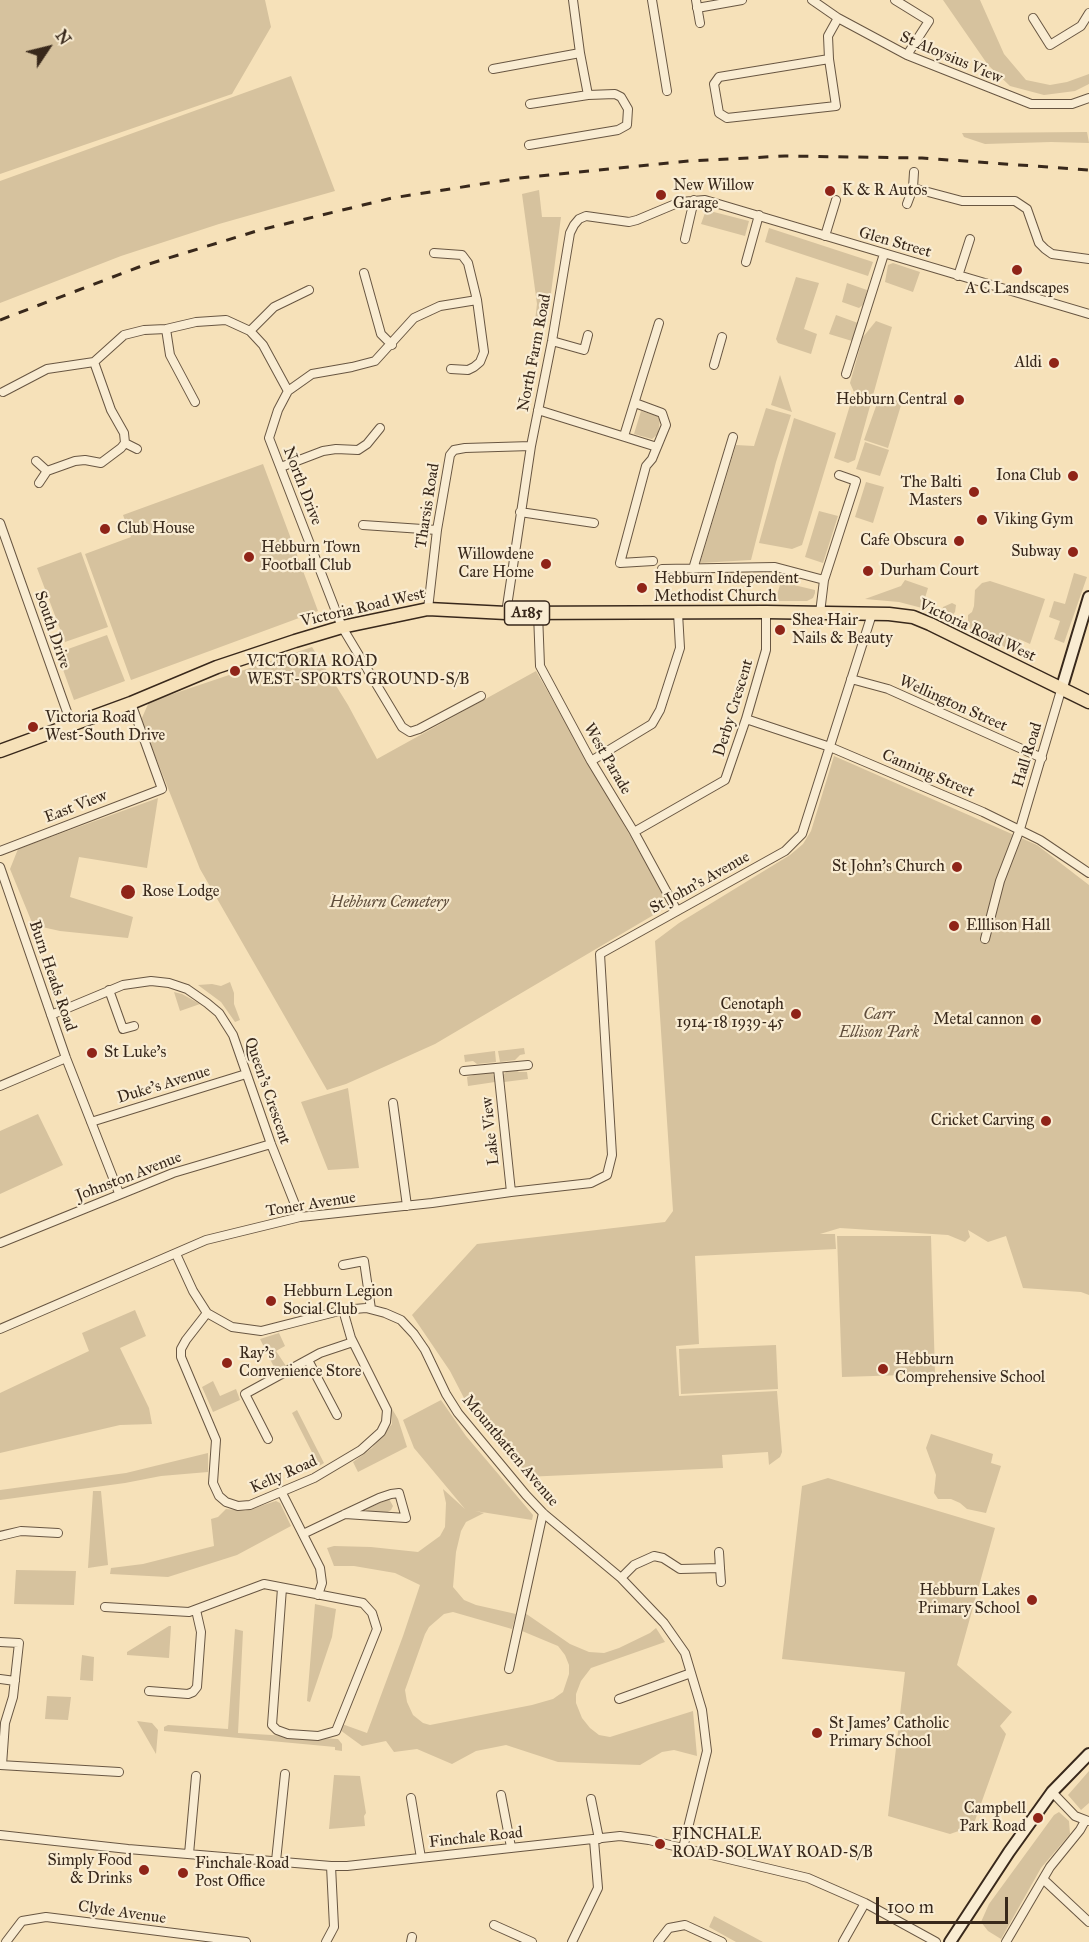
<!DOCTYPE html>
<style>
body{margin:0}
#map{position:relative;width:1089px;height:1942px;overflow:hidden;background:#f6e1b9;font-family:"IM FELL Great Primer",serif}
canvas{display:block}
.north{position:absolute;left:18px;top:18px;width:60px;height:60px;-webkit-text-stroke:4px #f9ecd2;paint-order:stroke;rotate:55deg;font-size:16px;font-weight:700;line-height:24px;text-align:center;color:#38281b}
.north::after{content:'';display:block;margin:auto;width:21px;height:27px;background:#38281b;clip-path:polygon(50% 0,100% 100%,50% 72%,0 100%)}
.scale{position:absolute;left:876px;top:1897px;width:132px;height:27px;box-sizing:border-box;border:3px solid #38281b;border-top:0;padding-left:8px;font-size:18px;line-height:21px;white-space:nowrap;color:#38281b;-webkit-text-stroke:4px #f9ecd2;paint-order:stroke}
</style>
<div id="map">
<canvas width="1089" height="1942"></canvas>
<div class="north">N</div>
<div class="scale">100 m</div>
</div>
<script>
const g = document.querySelector('canvas').getContext('2d');
g.lineJoin = 'round';
function fillPath(path, color) { g.fillStyle = color; g.fill(path, 'evenodd'); }
const shape = rows => new Path2D(rows.map(r => 'M' + r).join(''));
function strokePath(path, color, width, dash) { g.strokeStyle = color; g.lineWidth = width; g.lineCap = dash ? 'butt' : 'round'; g.setLineDash(dash || []); g.stroke(path); }
function drawText(font, color, halo, rows, align = 'center') {
  g.font = font + ' "IM FELL Great Primer",serif'; g.lineWidth = 4.5; g.setLineDash([]); g.textBaseline = 'middle'; g.strokeStyle = halo; g.fillStyle = color; for (const [text, x, y, turn = 0] of rows) {
    g.save(); g.translate(x, y); g.rotate((+turn || 0) * Math.PI / 180); g.textAlign = isNaN(turn) ? turn : align; if (halo) g.strokeText(text, 0, 0); g.fillText(text, 0, 0); g.restore();
  }
}
fillPath(shape([
 [0,0,265,0,271,27,232,94,0,174],
 [943,0,980,0,1004,54,1026,80,1050,85,1067,82,1089,74,1089,84,1075,91,1044,95,1010,86,988,65],
 [291,76,335,191,219,224,121,256,0,303,0,181],
 [1087,132,1089,143,1051,142,985,144,964,137,962,133],
 [539,190,542,217,561,217,547,323,535,321,537,304,522,194],
 [706,210,749,221,745,236,701,224],
 [769,228,873,262,868,276,765,242],
 [893,263,920,272,913,292,885,282,888,265],
 [796,277,819,283,804,329,817,334,811,354,778,343,776,339],
 [847,283,867,290,864,304,859,308,842,302],
 [836,315,858,323,852,341,829,334],
 [876,321,892,327,855,460,848,463,834,458,854,392,850,383,863,337],
 [780,375,792,412,771,405],
 [880,395,902,402,888,448,864,440],
 [766,408,791,415,776,462,751,560,700,563,736,445,754,446],
 [641,411,657,416,660,420,658,434,652,439,634,434],
 [794,418,836,433,802,545,792,549,759,543],
 [865,442,889,450,880,476,856,469],
 [263,464,318,611,131,680,85,554,131,537,123,515],
 [866,482,884,487,873,523,855,517],
 [819,511,838,516,823,563,805,557],
 [81,552,108,627,65,642,37,568],
 [1074,573,1087,577,1064,643,1054,639,1060,621,1049,617,1054,601,1065,604],
 [905,580,928,588,922,608,899,602,865,599,901,586],
 [990,581,1045,599,1030,644,1019,639,1013,651,971,631,968,623,968,615,972,612,974,606,975,590,982,583],
 [781,582,815,590,815,593,813,598,807,601,775,601],
 [952,603,956,605,955,612,951,617,946,619,940,617,943,607],
 [107,635,125,681,74,700,57,653],
 [312,647,348,705,377,759,536,671,664,895,662,910,435,1044,346,1084,327,1090,200,869,141,720,149,702],
 [834,756,1037,845,1089,885,1089,1295,1081,1292,1023,1288,1006,1236,988,1242,968,1230,970,1237,965,1242,948,1235,840,1228,820,1234,835,1234,836,1249,695,1256,699,1344,676,1346,679,1396,777,1391,782,1452,780,1457,769,1465,768,1452,722,1455,723,1468,525,1477,464,1398,450,1371,412,1315,477,1244,665,1222,673,1211,655,941,679,923,790,855,803,844,811,831],
 [158,798,147,868,79,857,70,897,133,917,128,938,60,931,33,925,10,869,18,849],
 [230,982,234,993,234,1004,240,1020,235,1022,221,1002,198,985,212,984,221,986],
 [174,992,182,994,200,1004,180,1011],
 [524,1048,525,1054,520,1055,515,1060,500,1062,498,1051],
 [495,1051,496,1062,477,1064,473,1061,465,1062,464,1055],
 [515,1069,519,1072,527,1072,528,1079,504,1082,502,1076,508,1070],
 [486,1071,491,1072,495,1077,495,1082,468,1086,467,1077],
 [348,1088,359,1168,328,1170,301,1102],
 [38,1114,63,1165,0,1194,0,1131],
 [837,1236,931,1236,935,1374,842,1377],
 [135,1310,146,1336,120,1348,149,1408,152,1424,120,1425,0,1453,0,1393,89,1351,82,1333],
 [279,1333,285,1346,276,1351,286,1366,275,1369,260,1339],
 [776,1345,778,1389,681,1394,679,1349],
 [213,1381,220,1396,236,1389,240,1400,213,1412,202,1387],
 [441,1400,466,1436,533,1515,532,1520,475,1511,484,1513,466,1522,461,1531,456,1552,453,1587,464,1600,476,1605,516,1614,512,1629,453,1612,444,1614,429,1627,425,1634,405,1690,407,1702,413,1715,423,1723,430,1725,532,1705,553,1699,563,1692,569,1674,569,1665,565,1655,558,1646,522,1631,525,1613,570,1644,589,1652,604,1653,619,1648,650,1633,656,1628,665,1642,591,1668,581,1681,576,1694,576,1703,582,1718,590,1728,599,1735,610,1737,693,1711,697,1756,674,1750,662,1752,640,1765,558,1762,506,1745,476,1751,452,1764,417,1749,394,1752,386,1741,362,1746,340,1730,342,1724,367,1733,403,1636,420,1585,395,1573,354,1566,334,1566,327,1548,334,1546,371,1547,418,1552,440,1536,445,1527,446,1503,443,1489,465,1509,414,1448,403,1420],
 [391,1407,398,1419,407,1447,358,1472,353,1462,372,1448,392,1424],
 [297,1410,324,1463,319,1466,292,1413],
 [931,1434,993,1454,991,1463,1001,1466,986,1513,967,1509,960,1503,951,1499,938,1499,934,1493,936,1475,926,1448],
 [208,1453,208,1472,161,1476,125,1483,0,1500,0,1490,126,1473],
 [828,1478,995,1528,957,1665,1012,1712,1000,1726,1006,1734,973,1826,950,1834,888,1816,905,1672,782,1659,802,1486],
 [93,1491,101,1491,108,1565,88,1568],
 [389,1499,393,1506,391,1510,386,1513,364,1510],
 [276,1501,280,1503,291,1526,237,1555,168,1577,110,1574,111,1568,143,1564,214,1546,211,1519,218,1517,226,1509,245,1511],
 [16,1570,76,1571,74,1605,14,1604],
 [315,1604,336,1609,332,1637,310,1702,307,1701],
 [169,1626,171,1626,169,1658,127,1655,127,1652],
 [235,1629,243,1631,238,1733,338,1739,342,1744,342,1751,335,1750,335,1747,164,1731,164,1727,168,1725,228,1729],
 [82,1655,94,1657,93,1681,80,1680],
 [47,1696,71,1697,68,1720,45,1719],
 [137,1721,152,1723,158,1730,156,1754],
 [1089,1771,1089,1803,1081,1810,1068,1795],
 [334,1775,360,1776,366,1813,364,1816,365,1826,329,1829],
 [1059,1812,1069,1821,1070,1834,1041,1868,1001,1939,988,1931,981,1922,989,1904,1054,1815],
 [714,1916,763,1942,736,1942,709,1927]
]), '#d6c29e');
const street = shape([
 [652,0,667,91],
 [696,0,700,23],
 [812,0,838,18,907,55,1031,104,1072,104,1089,98],
 [895,0,929,21,907,55],
 [697,8,742,0],
 [1033,18,1050,45,1081,26,1089,13],
 [829,59,719,77,714,84,719,113,727,118,836,106,829,59,828,36,838,18],
 [493,69,580,53,573,0],
 [530,104,588,95,580,53],
 [529,145,618,130,627,125,628,109,621,97,615,94,588,95],
 [913,188,914,172],
 [907,204,913,188,962,201,1015,201,1027,209,1039,243,1045,249,1052,254,1089,259],
 [825,236,836,200],
 [685,239,694,200],
 [434,253,462,255,468,263,477,300,484,352,480,362,474,367,468,370,451,369],
 [746,262,759,215],
 [364,273,381,334,392,345],
 [958,276,970,239],
 [477,300,440,306,414,318,375,361,352,367,312,374,288,391,278,410,269,438,342,627,402,727,410,732,419,729,481,696],
 [166,329,170,355,195,402],
 [250,331,274,307,309,290],
 [552,341,584,350,588,335],
 [714,365,722,337],
 [846,374,884,254],
 [3,392,47,369,94,362],
 [635,403,662,413,666,425,652,459,646,466,620,563,653,561],
 [538,410,657,447],
 [624,436,659,323],
 [125,443,137,449],
 [36,461,47,471,75,461,85,460,101,463,121,448,125,443,124,433,111,410,94,362,124,335,144,330,166,329,196,322,226,320,250,331,263,345,288,391],
 [281,467,323,451,336,449,358,450,367,444,380,428],
 [39,483,47,471],
 [520,512,594,523],
 [0,523,72,726],
 [363,525,437,530],
 [662,569,775,567,824,580],
 [693,569,733,437],
 [428,609,437,530,450,455,454,450,465,448,531,446],
 [506,613,531,446,552,341,570,233,574,225,579,219,586,216,629,222,637,220,680,202,705,200,1089,314],
 [538,613,540,666,591,761,634,832,677,911],
 [820,613,824,580,856,481,839,475],
 [851,679,888,689,1042,758],
 [746,719,830,747,983,812,1040,840,1089,873],
 [591,761,652,724,660,710,680,648,678,613],
 [634,832,725,780,746,719,766,650,766,612],
 [0,851,162,789,131,703],
 [0,867,66,1058,119,1193],
 [985,939,1000,881,1020,829,1062,687],
 [109,990,123,1029,134,1026],
 [51,1015,123,985,151,981,169,983,187,989,207,1003,219,1013,233,1035,271,1144,300,1217],
 [498,1068,511,1192],
 [464,1071,528,1065],
 [0,1086,66,1058],
 [393,1103,407,1206],
 [91,1122,246,1074],
 [0,1243,173,1173,271,1144],
 [176,1254,193,1291,207,1313,232,1327,261,1331,343,1310,366,1308,385,1313,401,1320,414,1334,425,1350,446,1394,458,1413,526,1495,543,1513,621,1578,664,1623,685,1653,702,1710,707,1751,683,1848],
 [343,1265,364,1261,371,1309],
 [207,1313,186,1340,181,1349,181,1357,216,1440,213,1483,219,1496,226,1502,238,1506,250,1505,314,1478,361,1450,381,1432,386,1422,387,1410,351,1338,343,1310],
 [0,1329,206,1240,300,1217,432,1203,511,1192,591,1183,607,1175,612,1155,600,954,785,851,802,834,872,614],
 [308,1360,337,1415],
 [268,1439,245,1394,320,1353,353,1342],
 [282,1493,320,1568,322,1583,318,1595],
 [303,1534,345,1514,379,1498,391,1494,399,1493,406,1518,345,1514],
 [0,1536,21,1531,58,1533],
 [720,1568,721,1582],
 [621,1578,634,1565,654,1556,663,1558,680,1569,720,1568,719,1552],
 [105,1607,189,1612,264,1584,363,1603,372,1613,377,1629,336,1731,318,1736,288,1734,277,1730,272,1725,282,1588],
 [0,1642,19,1643,13,1697,5,1723,2,1765],
 [509,1669,543,1513],
 [0,1679,15,1681],
 [149,1691,188,1694,193,1692,197,1687,201,1632,196,1610],
 [619,1699,691,1673],
 [0,1765,119,1772],
 [1052,1792,1075,1816,1088,1821],
 [501,1795,511,1847],
 [411,1798,421,1858],
 [591,1799,599,1839],
 [0,1835,128,1849,331,1866,347,1866,620,1836,649,1840,808,1878,865,1903,936,1942],
 [189,1854,196,1776],
 [276,1861,285,1774],
 [1043,1879,1089,1922],
 [494,1925,532,1942],
 [6,1942,22,1921,46,1917,246,1942],
 [326,1942,334,1927,331,1866],
 [411,1942,412,1937],
 [572,1942,598,1888,594,1840],
 [658,1942,669,1928,685,1925,722,1942],
 [843,1942,865,1903],
 [1006,1942,1050,1867,1080,1830,1085,1821]
]);
const secondary = shape([
 [1062,687,1089,597],
 [950,1942,1009,1852,1052,1792,1089,1754]
]);
const primary = shape([
 [0,751,131,703,217,667,295,641,342,627,428,609,506,613,766,612,889,614,913,617,930,624,1089,702]
]);
strokePath(street, '#685642', 10);
strokePath(secondary, '#38281b', 14);
strokePath(primary, '#38281b', 15);
strokePath(street, '#f9ecd2', 8);
strokePath(secondary, '#f9ecd2', 10);
strokePath(primary, '#f6e1b9', 12);
strokePath(shape([
 [0,320,139,267,260,230,392,198,520,178,689,161,785,156,922,158,1089,170]
]), '#38281b', 3, [10, 10]);
for (const [x, y, r, color] of [
 [830,191,6,"#8f2418"],
 [661,195,6,"#8f2418"],
 [1017,270,6,"#8f2418"],
 [1054,363,6,"#8f2418"],
 [959,400,6,"#8f2418"],
 [1073,476,6,"#8f2418"],
 [974,492,6,"#8f2418"],
 [982,520,6,"#8f2418"],
 [105,529,6,"#8f2418"],
 [959,541,6,"#8f2418"],
 [1073,552,6,"#8f2418"],
 [249,557,6,"#8f2418"],
 [546,564,6,"#8f2418"],
 [868,571,6,"#8f2418"],
 [642,588,6,"#8f2418"],
 [780,630,6,"#8f2418"],
 [235,671,6,"#8f2418"],
 [33,727,6,"#8f2418"],
 [957,867,6,"#8f2418"],
 [128,892,8,"#8f2418"],
 [954,926,6,"#8f2418"],
 [796,1014,6,"#8f2418"],
 [1036,1020,6,"#8f2418"],
 [92,1053,6,"#8f2418"],
 [1046,1121,6,"#8f2418"],
 [271,1301,6,"#8f2418"],
 [227,1363,6,"#8f2418"],
 [883,1369,6,"#8f2418"],
 [1032,1600,6,"#8f2418"],
 [817,1733,6,"#8f2418"],
 [1038,1818,6,"#8f2418"],
 [660,1844,6,"#8f2418"],
 [144,1870,6,"#8f2418"],
 [183,1873,6,"#8f2418"]
]) { const dot = new Path2D(); dot.arc(x, y, r, 0, 2 * Math.PI); g.fillStyle = color; g.fill(dot); strokePath(dot, '#f9ecd2', 2); }
for (const [x, y, w] of [
 [527,613,45]
]) { const box = new Path2D(); box.roundRect(x - w / 2, y - 12, w, 24, 4.5); g.fillStyle = '#f9ecd2'; g.fill(box); strokePath(box, '#38281b', 1.5); }
drawText('bold 15px', '#38281b', null, [
 ["A185",527,613]
]);
drawText('16px', '#38281b', '#f9ecd2', [
 ["St Aloysius View",951,58,23],
 ["Glen Street",895,243,16],
 ["North Farm Road",535,353,-79],
 ["North Drive",302,486,69],
 ["Tharsis Road",428,506,-81],
 ["Victoria Road West",363,608,-13],
 ["South Drive",52,630,71],
 ["Victoria Road West",977,631,25],
 ["Wellington Street",953,704,24],
 ["Derby Crescent",734,708,-73],
 ["Hall Road",1028,755,-73],
 ["West Parade",607,759,60],
 ["Canning Street",928,774,23],
 ["East View",76,807,-21],
 ["St John's Avenue",700,883,-29],
 ["Burn Heads Road",52,976,71],
 ["Duke's Avenue",164,1085,-17],
 ["Queen's Crescent",267,1091,71],
 ["Lake View",491,1131,-96],
 ["Johnston Avenue",129,1177,-21],
 ["Toner Avenue",311,1205,-9],
 ["Mountbatten Avenue",510,1451,50],
 ["Kelly Road",284,1475,-24],
 ["Finchale Road",476,1838,-6],
 ["Clyde Avenue",122,1913,8]
]);
drawText('16px', '#38281b', '#f9ecd2', [
 ["New Willow",673,186],
 ["Garage",673,204],
 ["K & R Autos",842,191],
 ["A C Landscapes",1017,289,"center"],
 ["Aldi",1042,363,"right"],
 ["Hebburn Central",947,400,"right"],
 ["Iona Club",1061,476,"right"],
 ["The Balti",962,483,"right"],
 ["Masters",962,501,"right"],
 ["Viking Gym",994,520],
 ["Club House",117,529],
 ["Cafe Obscura",947,541,"right"],
 ["Hebburn Town",261,548],
 ["Football Club",261,566],
 ["Subway",1061,552,"right"],
 ["Willowdene",534,555,"right"],
 ["Care Home",534,573,"right"],
 ["Durham Court",880,571],
 ["Hebburn Independent",654,579],
 ["Methodist Church",654,597],
 ["Shea Hair",792,621],
 ["Nails & Beauty",792,639],
 ["VICTORIA ROAD",247,662],
 ["WEST-SPORTS GROUND-S/B",247,680],
 ["Victoria Road",45,718],
 ["West-South Drive",45,736],
 ["St John's Church",945,867,"right"],
 ["Rose Lodge",142,892],
 ["Elllison Hall",966,926],
 ["Cenotaph",784,1005,"right"],
 ["1914-18 1939-45",784,1023,"right"],
 ["Metal cannon",1024,1020,"right"],
 ["St Luke's",104,1053],
 ["Cricket Carving",1034,1121,"right"],
 ["Hebburn Legion",283,1292],
 ["Social Club",283,1310],
 ["Ray's",239,1354],
 ["Convenience Store",239,1372],
 ["Hebburn",895,1360],
 ["Comprehensive School",895,1378],
 ["Hebburn Lakes",1020,1591,"right"],
 ["Primary School",1020,1609,"right"],
 ["St James' Catholic",829,1724],
 ["Primary School",829,1742],
 ["Campbell",1026,1809,"right"],
 ["Park Road",1026,1827,"right"],
 ["FINCHALE",672,1835],
 ["ROAD-SOLWAY ROAD-S/B",672,1853],
 ["Simply Food",132,1861,"right"],
 ["& Drinks",132,1879,"right"],
 ["Finchale Road",195,1864],
 ["Post Office",195,1882]
], 'left');
drawText('italic 16px', '#604e3c', '#f9ecd2', [
 ["Hebburn Cemetery",389,903],
 ["Carr",879,1015],
 ["Ellison Park",879,1033]
]);
</script>
